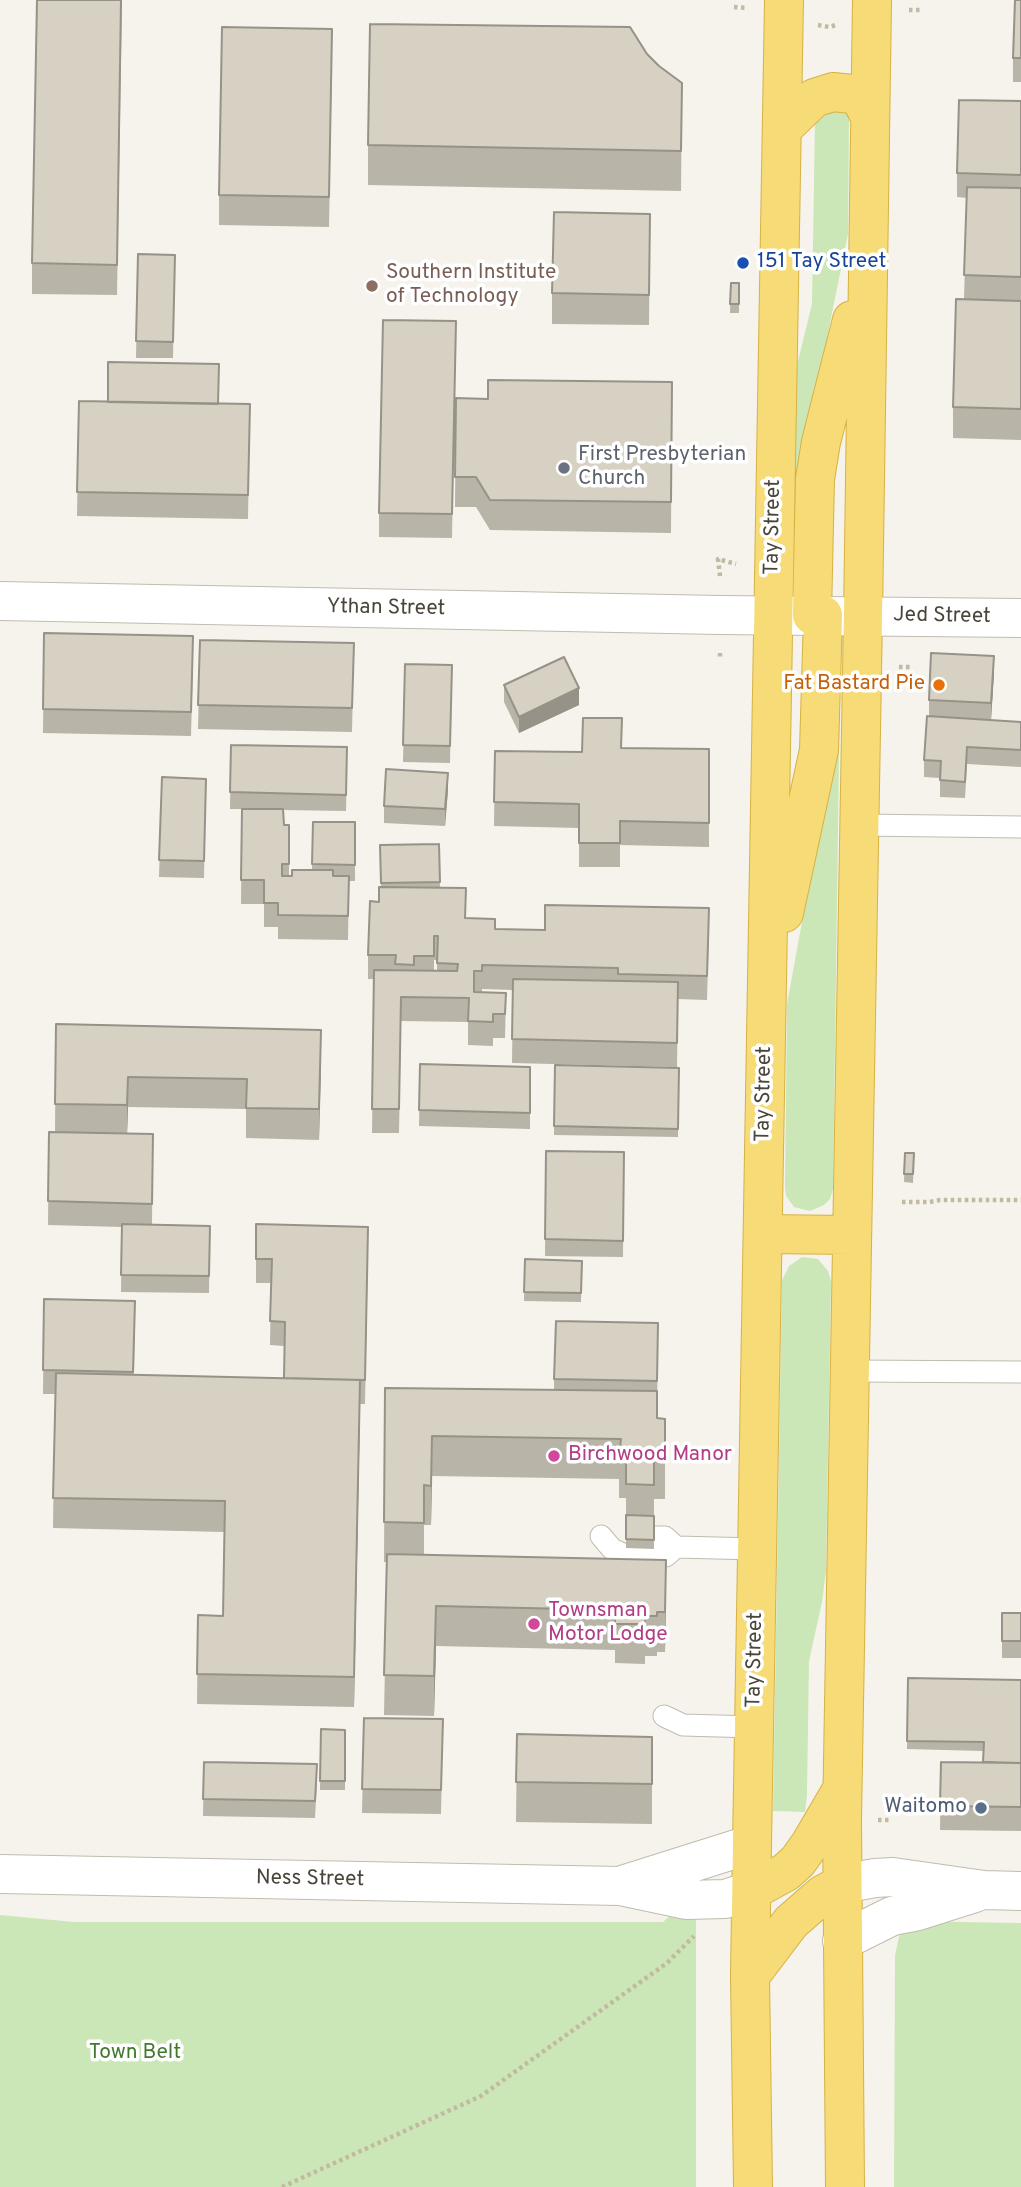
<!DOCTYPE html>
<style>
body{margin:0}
canvas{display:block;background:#f5f3ec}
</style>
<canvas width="1021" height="2187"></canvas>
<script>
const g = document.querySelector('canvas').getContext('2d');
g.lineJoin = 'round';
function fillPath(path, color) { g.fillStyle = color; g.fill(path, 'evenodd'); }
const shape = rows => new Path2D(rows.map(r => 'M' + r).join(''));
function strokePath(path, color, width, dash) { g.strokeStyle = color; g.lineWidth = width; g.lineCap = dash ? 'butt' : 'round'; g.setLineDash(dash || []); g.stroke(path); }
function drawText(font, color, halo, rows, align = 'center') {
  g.font = font + ' Overpass,sans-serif'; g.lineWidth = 7; g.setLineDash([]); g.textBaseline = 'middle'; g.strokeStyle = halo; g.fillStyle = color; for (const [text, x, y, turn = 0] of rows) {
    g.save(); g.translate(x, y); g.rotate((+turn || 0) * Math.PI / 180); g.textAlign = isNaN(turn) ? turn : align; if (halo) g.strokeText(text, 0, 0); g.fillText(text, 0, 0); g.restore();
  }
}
fillPath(shape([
 [821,110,847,112,849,120,848,234,804,451,798,550,794,550,797,365,812,304,815,120],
 [836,688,840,688,833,1189,830,1199,824,1205,810,1211,794,1207,786,1196,785,1187,787,1004,833,752],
 [802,1257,818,1259,828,1271,831,1281,826,1571,822,1602,809,1661,807,1794,805,1812,773,1811,782,1280,789,1266],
 [673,1913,696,1914,696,2187,0,2187,0,1915,74,1922,663,1922],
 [902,1921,1021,1923,1021,2187,894,2187,895,1956]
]), '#cce7b7');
const lane = shape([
 [859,825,1021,827],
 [849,1371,1021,1372],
 [601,1536,612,1549,625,1555,666,1556,676,1547],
 [654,1537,665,1537,676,1547,758,1549],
 [664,1716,683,1725,755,1727]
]);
const street = shape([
 [0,601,720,615,1021,618],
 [0,1874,620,1886,686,1900,725,1899,753,1890],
 [842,1884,875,1878,893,1877,984,1890,1021,1891],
 [622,1885,752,1844],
 [842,1941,892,1916,918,1911,975,1893]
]);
const highway = shape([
 [783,128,814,98,833,92,852,94,861,99,870,117],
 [812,615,815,479,821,442,852,320],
 [784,913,819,750,823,615],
 [763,1234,852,1235],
 [753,1890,786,1872,798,1861,810,1844,841,1791],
 [750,1976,791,1922,822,1895,842,1884],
 [753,2187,750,1976,752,1844,784,0],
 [845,2187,842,1819,863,616,872,0]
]);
strokePath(lane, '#c0bcaf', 23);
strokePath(street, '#c0bcaf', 40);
strokePath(highway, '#d6b245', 40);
strokePath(shape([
 [734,7,748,8],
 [909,10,922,10],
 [818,25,829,27,836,25],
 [720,576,718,559,736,564],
 [720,653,720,660],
 [899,667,912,667],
 [902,1202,930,1202,940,1200,1021,1200],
 [878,1820,891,1820],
 [282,2187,481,2096,667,1963,694,1936]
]), '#c1baa1', 4.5, [3.5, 3.5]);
strokePath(lane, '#fff', 21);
strokePath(street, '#fff', 38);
strokePath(highway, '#f6db76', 38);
fillPath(shape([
 [122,0,117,295,32,294,32,263],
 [1021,0,1021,82,1013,82,1013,58],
 [647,54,659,66,682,83,681,191,368,185,368,145],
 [332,59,329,227,219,225,219,195],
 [1021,101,1021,440,953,438,953,407,964,299,967,198,957,197,957,173],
 [650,214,649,325,552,324,552,293],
 [138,254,175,255,173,358,136,358],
 [731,283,739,283,739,313,730,313],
 [456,321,452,538,379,537,379,513],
 [672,382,671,533,490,530,476,507,455,507,456,398,488,399],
 [79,401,250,404,248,519,77,516],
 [44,633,193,660,191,736,43,733],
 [200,640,354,643,352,732,198,729],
 [405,664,452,665,450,763,403,762],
 [994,673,991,720,1021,722,1021,767,967,764,965,798,940,797,940,778,924,777,924,760,929,716,929,700],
 [504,685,579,705,519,733,504,702],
 [231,745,347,764,346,811,283,810,284,825,289,825,289,876,312,870,313,822,355,822,355,881,349,881,348,940,278,939,278,927,264,927,264,904,241,904,242,809,230,809],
 [622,748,709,749,709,847,620,845,620,867,579,867,579,828,494,826,495,751,582,752],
 [162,777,206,779,204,878,159,877],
 [448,790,445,826,384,823,384,806],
 [439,844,440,888,466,918,495,929,709,932,707,1000,678,999,677,1067,512,1063,513,990,482,989,482,992,506,993,505,1038,493,1038,493,1046,468,1045,468,1022,401,1021,399,1133,372,1133,374,979,368,979,368,955,379,902,381,887,380,845],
 [434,960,437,960,437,971,434,971],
 [56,1024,321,1060,319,1140,246,1138,246,1109,128,1107,127,1134,153,1134,152,1224,210,1226,209,1293,121,1292,122,1227,48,1225,49,1132,55,1132],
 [420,1064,530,1067,530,1129,419,1126],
 [555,1065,679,1068,678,1137,554,1135],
 [546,1151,624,1152,623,1257,545,1256],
 [905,1153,914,1153,913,1183,904,1182],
 [256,1224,368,1251,365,1404,360,1404,354,1707,197,1704,198,1615,223,1616,224,1532,53,1528,55,1394,43,1394,44,1299,135,1301,134,1375,284,1378,284,1346,270,1345,271,1283,256,1283],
 [525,1259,582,1261,581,1302,524,1301],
 [658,1323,657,1419,665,1419,665,1499,654,1499,654,1549,626,1548,626,1498,619,1498,619,1479,432,1476,431,1525,424,1525,424,1555,666,1600,665,1652,657,1652,657,1656,645,1656,645,1664,615,1663,615,1650,436,1646,434,1716,384,1715,387,1562,384,1562,385,1388,554,1390,554,1379],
 [1002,1613,1021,1613,1021,1658,1002,1658],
 [908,1678,1021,1680,1021,1831,940,1830,941,1762,983,1762,983,1751,907,1749],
 [364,1718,443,1719,441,1814,362,1813],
 [321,1729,345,1730,345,1790,320,1790],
 [517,1734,652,1737,652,1824,516,1822],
 [204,1762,317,1781,315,1818,203,1816]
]), '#b8b4a7');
fillPath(shape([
 [994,656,994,673,991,720,991,703],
 [579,688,579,705,519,733,519,717],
 [448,773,448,790,445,826,445,809],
 [321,1030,321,1060,319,1140,319,1109],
 [128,1077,128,1107,127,1136,127,1105],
 [360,1380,360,1410,354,1707,354,1677],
 [432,1436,432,1476,431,1525,431,1486],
 [666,1560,666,1600,665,1652,665,1612],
 [436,1606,436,1646,434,1716,434,1676]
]), '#969288');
const building = shape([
 [37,0,121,0,117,265,32,263,37,0],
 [1015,0,1021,0,1021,58,1013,58,1015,0],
 [370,24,630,27,647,54,659,66,682,83,681,151,368,145,370,24],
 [222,27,332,29,329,197,219,195,222,27],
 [959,100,1021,101,1021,175,957,173,959,100],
 [967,187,1021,188,1021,277,964,275,967,187],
 [554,212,650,214,649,295,552,293,554,212],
 [138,254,175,255,173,342,136,341,138,254],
 [731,283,739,283,739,304,730,304,731,283],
 [956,299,1021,301,1021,409,953,407,956,299],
 [383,320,456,321,452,514,379,513,383,320],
 [108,362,219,364,218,404,108,402,108,362],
 [488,380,672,382,671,502,490,500,476,477,455,477,456,398,488,399,488,380],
 [79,401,250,404,248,495,77,492,79,401],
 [44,633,193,636,191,712,43,709,44,633],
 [200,640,354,643,352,708,198,705,200,640],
 [931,653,994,656,991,703,929,700,931,653],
 [564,657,579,688,519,717,504,685,564,657],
 [405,664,452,665,450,746,403,745,405,664],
 [927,716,1021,722,1021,750,967,747,965,782,940,780,941,761,924,760,927,716],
 [583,718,622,718,621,748,709,749,709,823,620,821,620,843,579,843,579,804,494,802,495,751,582,752,583,718],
 [231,745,347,747,346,795,230,792,231,745],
 [386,769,448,773,445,809,384,806,386,769],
 [162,777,206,779,204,861,159,860,162,777],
 [242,809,283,809,284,825,289,825,289,864,282,864,282,876,292,876,292,870,333,870,333,876,349,876,348,916,278,915,278,903,264,903,264,880,241,880,242,809],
 [313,822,355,822,355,865,312,864,313,822],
 [439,844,440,882,381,883,380,845,439,844],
 [379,887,466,888,465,918,495,919,495,929,545,930,545,905,709,908,707,976,618,974,618,968,482,965,482,971,474,971,474,992,506,993,505,1014,493,1014,493,1022,468,1021,469,998,401,997,399,1109,372,1109,374,970,457,971,458,964,437,963,438,936,434,936,434,956,414,956,414,965,395,964,396,955,368,955,370,901,379,902,379,887],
 [513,979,678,982,677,1043,512,1039,513,979],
 [56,1024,321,1030,319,1109,246,1108,247,1079,128,1077,127,1105,55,1104,56,1024],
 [420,1064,530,1067,530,1113,419,1110,420,1064],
 [555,1065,679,1068,678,1129,554,1126,555,1065],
 [49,1132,153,1134,152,1204,48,1201,49,1132],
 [546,1151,624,1152,623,1241,545,1239,546,1151],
 [905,1153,914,1153,913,1174,904,1174,905,1153],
 [122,1224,210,1226,209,1276,121,1275,122,1224],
 [256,1224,368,1227,365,1380,284,1378,285,1322,270,1321,272,1259,256,1259,256,1224],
 [525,1259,582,1261,581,1293,524,1292,525,1259],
 [44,1299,135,1301,133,1372,43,1370,44,1299],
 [556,1321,658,1323,657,1381,554,1379,556,1321],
 [56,1373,360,1380,354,1677,197,1674,198,1615,223,1616,225,1501,53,1498,56,1373],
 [385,1388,657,1391,657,1418,665,1419,665,1460,654,1459,654,1485,626,1484,626,1459,619,1458,621,1439,432,1436,431,1486,424,1485,424,1523,384,1522,385,1388],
 [626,1515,654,1516,654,1540,626,1539,626,1515],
 [387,1554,666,1560,665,1612,657,1612,657,1616,645,1616,645,1624,615,1624,615,1610,436,1606,434,1676,384,1675,387,1554],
 [1002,1613,1021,1613,1021,1641,1002,1641,1002,1613],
 [908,1678,1021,1680,1021,1763,983,1762,984,1742,907,1741,908,1678],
 [364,1718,443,1719,441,1790,362,1789,364,1718],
 [321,1729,345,1730,345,1781,320,1781,321,1729],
 [517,1734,652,1737,652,1784,516,1782,517,1734],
 [204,1762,317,1764,315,1801,203,1799,204,1762],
 [941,1762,1021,1763,1021,1807,940,1806,941,1762]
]);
fillPath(building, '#d6d1c2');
strokePath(building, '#969288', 2);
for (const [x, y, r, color] of [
 [743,263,7,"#1a4fb4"],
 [372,286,7,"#8d6e63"],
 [564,468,7,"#6b7280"],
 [939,685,7,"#e8710a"],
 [554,1456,7,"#d1479c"],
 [534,1624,7,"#d1479c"],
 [981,1808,7,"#5c6f8a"]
]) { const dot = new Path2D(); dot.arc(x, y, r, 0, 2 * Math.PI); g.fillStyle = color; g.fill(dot); strokePath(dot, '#fff', 2.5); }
drawText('21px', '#164399', '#fff', [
 ["151 Tay Street",757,263]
], 'left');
drawText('21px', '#785e54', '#fff', [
 ["Southern Institute",386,274],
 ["of Technology",386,298]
], 'left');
drawText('21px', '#5b616d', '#fff', [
 ["First Presbyterian",578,456],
 ["Church",578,480]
], 'left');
drawText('21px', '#49453a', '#fff', [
 ["Tay Street",774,527,-89],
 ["Ythan Street",386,609,1],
 ["Jed Street",942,617,1],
 ["Tay Street",765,1094,-89],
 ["Tay Street",756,1660,-89],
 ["Ness Street",310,1880,1]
]);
drawText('21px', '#c56008', '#fff', [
 ["Fat Bastard Pie",925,685]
], 'right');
drawText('21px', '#b23c85', '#fff', [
 ["Birchwood Manor",568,1456],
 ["Townsman",548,1612],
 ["Motor Lodge",548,1636]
], 'left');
drawText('21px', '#4e5e75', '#fff', [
 ["Waitomo",967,1808]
], 'right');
drawText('21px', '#42792f', '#fff', [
 ["Town Belt",135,2054]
]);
</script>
